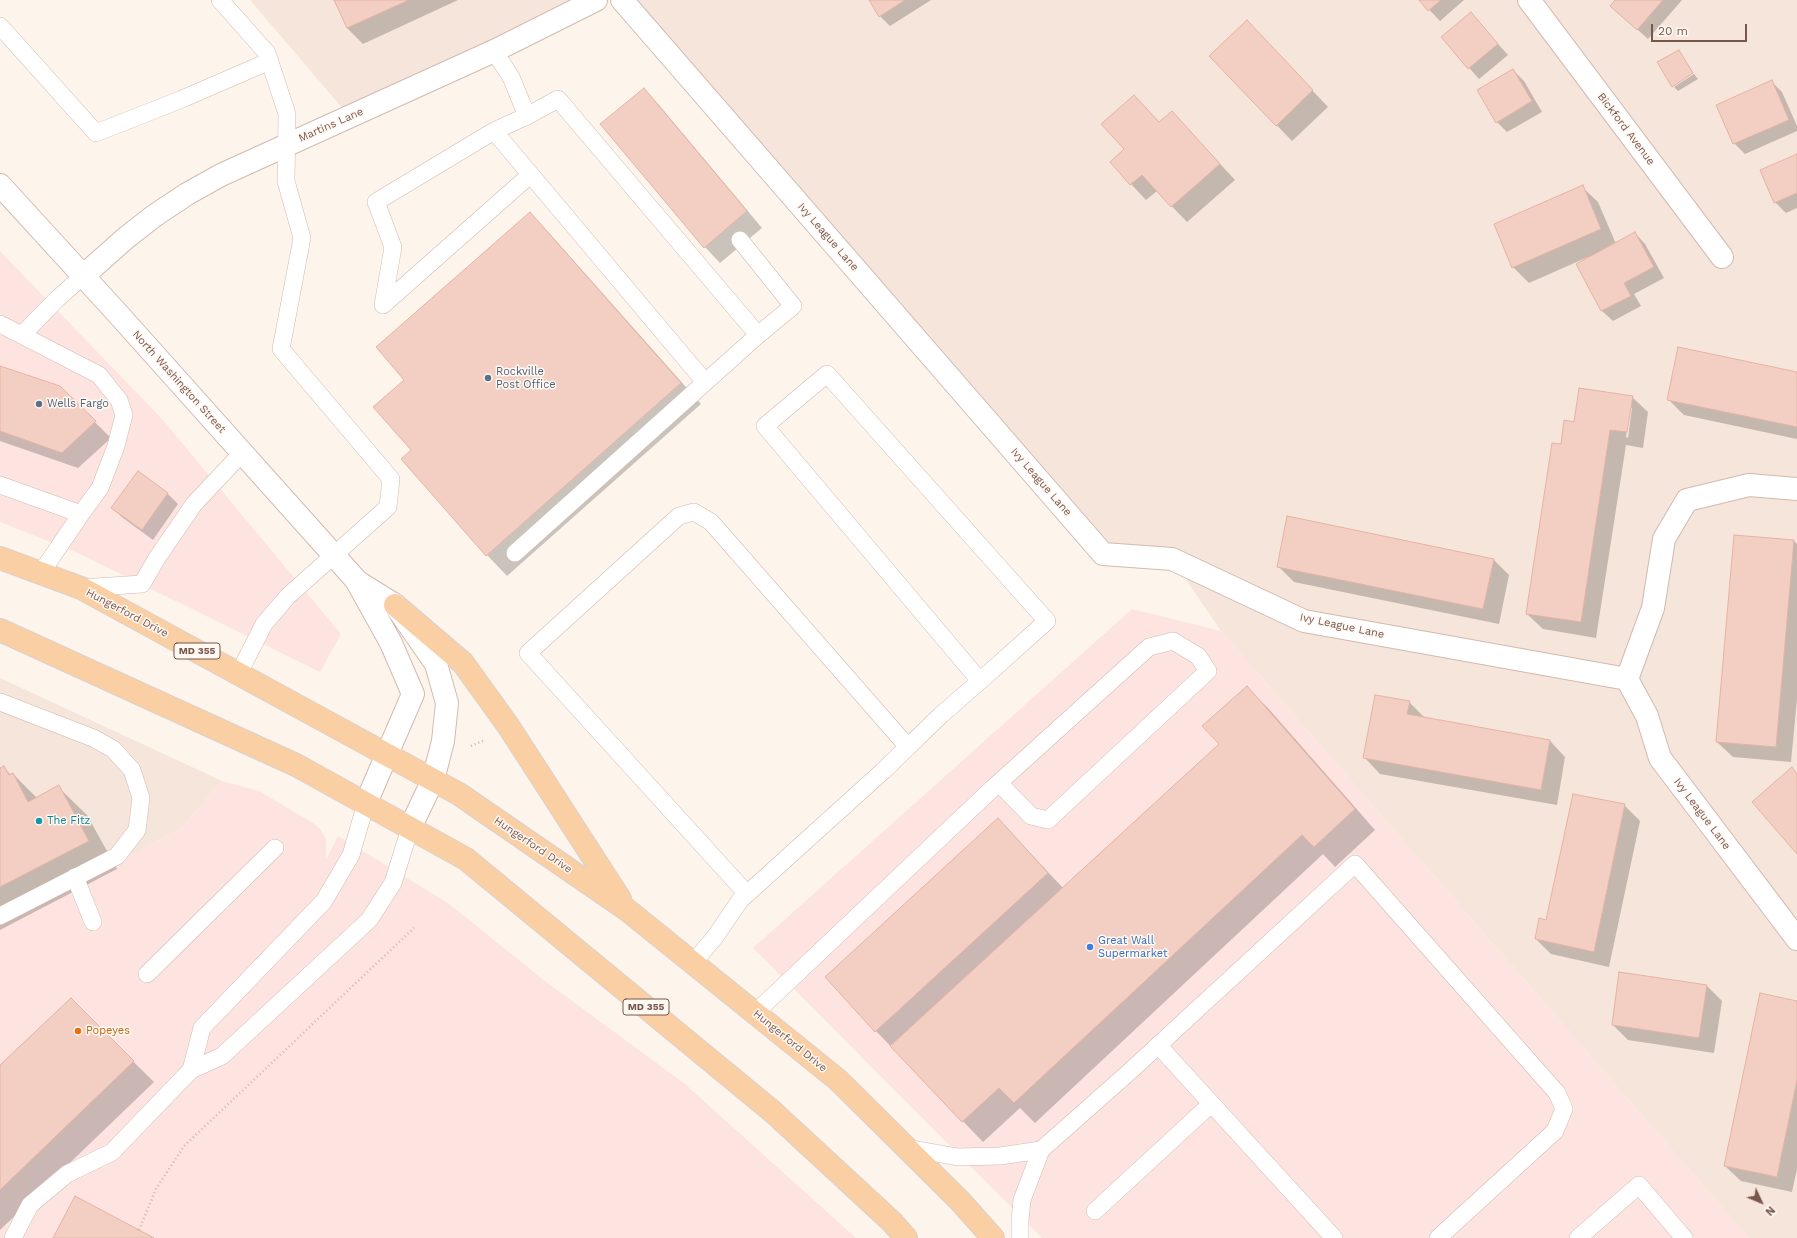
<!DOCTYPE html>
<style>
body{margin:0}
#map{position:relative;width:1797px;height:1238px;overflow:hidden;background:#fdf4ec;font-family:"Work Sans",sans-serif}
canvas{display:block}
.north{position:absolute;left:1741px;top:1182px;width:40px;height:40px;-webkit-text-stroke:3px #fff9f3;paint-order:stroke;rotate:134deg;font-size:11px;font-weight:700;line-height:16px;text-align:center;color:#7a574d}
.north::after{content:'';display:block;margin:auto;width:14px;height:18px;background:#7a574d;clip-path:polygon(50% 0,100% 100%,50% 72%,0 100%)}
.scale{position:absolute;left:1651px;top:24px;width:96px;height:18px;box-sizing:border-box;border:2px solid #7a574d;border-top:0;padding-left:5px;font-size:12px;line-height:14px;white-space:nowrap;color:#7a574d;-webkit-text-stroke:3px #fff9f3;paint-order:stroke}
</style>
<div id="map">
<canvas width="1797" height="1238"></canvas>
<div class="north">N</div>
<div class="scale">20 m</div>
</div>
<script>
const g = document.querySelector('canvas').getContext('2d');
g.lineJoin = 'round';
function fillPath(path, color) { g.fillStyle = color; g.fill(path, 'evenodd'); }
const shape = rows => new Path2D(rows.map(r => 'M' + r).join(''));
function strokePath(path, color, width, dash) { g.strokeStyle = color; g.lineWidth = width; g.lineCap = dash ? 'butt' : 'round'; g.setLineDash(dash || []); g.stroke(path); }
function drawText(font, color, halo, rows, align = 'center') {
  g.font = font + ' "Work Sans",sans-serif'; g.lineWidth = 3; g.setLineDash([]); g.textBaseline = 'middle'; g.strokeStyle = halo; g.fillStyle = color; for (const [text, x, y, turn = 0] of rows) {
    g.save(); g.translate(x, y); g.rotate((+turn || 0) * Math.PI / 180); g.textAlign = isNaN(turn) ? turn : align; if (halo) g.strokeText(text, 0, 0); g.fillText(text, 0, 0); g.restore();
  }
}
fillPath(shape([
 [250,0,596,0,350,117],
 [622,0,1797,0,1797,1238,1749,1238,1221,631,1172,559,1103,554],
 [0,678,222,781,180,829,0,924]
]), '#f5e5da');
fillPath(shape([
 [0,251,163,420,341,634,320,672,78,553,0,522],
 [1132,609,1221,631,1749,1238,1042,1238,753,948],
 [222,781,259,791,313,823,321,830,326,839,326,860,338,836,448,903,545,981,685,1084,856,1238,0,1238,0,924,180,829]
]), '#fde4e0');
fillPath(shape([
 [335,0,458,0,363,44,347,28],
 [870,0,931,0,890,26,880,16],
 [1420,0,1464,0,1440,21],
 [1617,0,1682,0,1648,39,1611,6],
 [1470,13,1508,55,1479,79,1442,37],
 [1262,37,1328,107,1292,141,1210,56],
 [1678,51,1693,72,1673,85],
 [1513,70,1524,81,1542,112,1507,132,1497,122],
 [1694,74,1698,79,1678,91,1674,87],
 [1772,82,1782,92,1797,126,1797,131,1745,154,1734,143],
 [644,89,659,105,762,228,720,263,705,247],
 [1134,96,1160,123,1172,112,1235,180,1187,222,1157,191,1146,200,1131,184,1125,150],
 [1797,155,1797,208,1786,213,1775,202],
 [1582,187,1598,202,1616,244,1635,233,1645,244,1664,278,1634,294,1641,306,1613,321,1602,311,1577,265,1589,258,1588,257,1529,283,1513,267],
 [530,213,550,234,701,404,507,576,487,555,402,459,412,451,405,380],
 [0,367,59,387,111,438,78,468,0,441],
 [1797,373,1797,439,1684,415,1669,400],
 [1632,397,1648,412,1643,448,1626,445,1596,638,1543,629,1527,614,1561,445,1575,423],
 [1630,408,1632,408,1628,438,1626,437],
 [138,472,168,494,178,504,153,540,123,518,112,508],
 [1794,541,1797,544,1797,699,1791,762,1733,757,1717,742],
 [1494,560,1509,575,1499,624,1294,582,1278,566],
 [1246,687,1267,707,1375,830,1335,867,1323,854,1035,1123,1020,1108,983,1142,876,1031,826,977,998,819,1063,888,1220,744],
 [1409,702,1425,718,1550,741,1565,757,1557,805,1380,774,1365,758],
 [3,767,11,775,13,774,37,798,58,787,87,815,117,869,0,930,0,769],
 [1624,805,1640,821,1609,967,1551,954,1536,939],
 [1706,985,1722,1001,1714,1053,1628,1040,1613,1025],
 [71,1000,154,1082,0,1230,0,1066],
 [1797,1002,1797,1169,1792,1192,1741,1181,1725,1166]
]), '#0003');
const building = shape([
 [334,0,409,0,347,28,334,0],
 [869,0,905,0,879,17,869,0],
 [1419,0,1441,0,1428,11,1419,0],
 [1615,0,1663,0,1637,30,1610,6,1615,0],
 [1471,12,1498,44,1468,69,1441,37,1471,12],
 [1247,20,1313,90,1276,126,1209,56,1247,20],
 [1679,50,1693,73,1672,87,1657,62,1679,50],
 [1513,69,1532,101,1496,123,1477,90,1513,69],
 [1772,80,1789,120,1733,144,1716,105,1772,80],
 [644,88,747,211,704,248,600,124,644,88],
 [1134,95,1159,122,1172,111,1220,164,1171,207,1142,175,1130,185,1110,162,1124,149,1101,124,1134,95],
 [1797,154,1797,193,1774,203,1760,170,1797,154],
 [1583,185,1601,229,1512,268,1494,224,1583,185],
 [530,212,681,383,486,556,401,459,411,450,373,407,404,380,376,347,530,212],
 [1635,232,1654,267,1624,283,1631,296,1601,311,1576,264,1635,232],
 [1678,347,1797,372,1797,427,1667,400,1678,347],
 [0,366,60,386,96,421,62,453,0,431,0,366],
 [1579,388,1633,396,1627,432,1610,430,1581,622,1526,614,1552,443,1561,444,1564,420,1574,422,1579,388],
 [138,471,168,493,142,530,111,508,138,471],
 [1287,516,1494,559,1483,609,1277,567,1287,516],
 [1734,535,1794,540,1776,747,1716,742,1734,535],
 [1247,686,1355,809,1314,847,1302,835,1014,1103,999,1088,962,1122,890,1046,1219,744,1202,726,1247,686],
 [1375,695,1410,701,1407,714,1550,740,1541,790,1363,758,1375,695],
 [4,766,9,775,13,773,28,802,59,785,89,841,0,887,0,768,4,766],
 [1792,767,1797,774,1797,854,1752,802,1792,767],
 [1573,794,1625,804,1594,952,1535,939,1539,918,1546,920,1573,794],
 [998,818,1048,873,875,1032,825,977,998,818],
 [1619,972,1707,985,1699,1038,1612,1025,1619,972],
 [1760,993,1797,1001,1797,1080,1777,1177,1724,1166,1760,993],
 [71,998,134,1061,0,1190,0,1065,71,998],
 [75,1196,139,1230,154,1238,53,1238,75,1196]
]);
fillPath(building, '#f3cfc3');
strokePath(building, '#e6b3a3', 1);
const service = shape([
 [220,0,267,53,287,114,286,181,302,238,281,349,391,479,388,507,288,596,264,624,239,673],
 [0,26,96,133,182,99,270,61],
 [494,51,511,77,527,116,558,99,758,335,515,553],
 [527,116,494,131,705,382],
 [494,131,376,202,393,247,383,305,530,175],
 [740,240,793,306,758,335],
 [0,324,99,375,119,400,124,415,116,446,100,488,81,514],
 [22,335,57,299,83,276],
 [0,485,81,514,41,573],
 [81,588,142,584,157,558,194,504,242,453],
 [0,702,93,738,113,749,132,770,141,798,137,830,117,856,0,916],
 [908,747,941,715,980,681,1047,621,827,374,765,426,980,681],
 [75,877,93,922],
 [693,963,715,937,741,899,747,894,883,771,908,747,711,522,694,512,679,516,528,653,747,894],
 [147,974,275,848],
 [755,1013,993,788,1149,647,1173,641,1198,656,1208,671,1048,820,1031,816,999,783],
 [1158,1045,1334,1238],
 [191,1070,202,1028,324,901,351,855,366,803],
 [907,1148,958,1157,1000,1156,1041,1150],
 [1095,1211,1211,1104],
 [13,1238,30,1205,67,1174,112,1152,191,1070,222,1056,369,920,393,883,410,828],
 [1020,1238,1020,1220,1022,1200,1041,1150,1127,1074,1355,864,1557,1093,1564,1109,1555,1131,1438,1238],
 [1578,1238,1639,1185,1684,1238]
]);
const minor = shape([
 [622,0,1103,554,1172,559,1304,621,1627,679],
 [1529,0,1722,257],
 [1797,489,1749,485,1687,500,1664,539,1653,608,1627,679,1647,716,1660,758,1797,939]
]);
const tertiary = shape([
 [0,185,119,315,356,580,391,643,413,694,366,803],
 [83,276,127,237,154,216,187,194,221,175,494,51,596,0],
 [358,582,395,605,436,664,447,703,443,741,433,780,410,828]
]);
const primary = shape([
 [0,558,81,588,459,794,626,909,838,1080,960,1201,993,1238],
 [395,605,463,663,509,727,620,899],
 [0,630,296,765,466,859,773,1112,892,1222,906,1238]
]);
strokePath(service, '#d1bab0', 18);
strokePath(minor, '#d1bab0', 24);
strokePath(tertiary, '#d1bab0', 24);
strokePath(primary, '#dad0cd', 24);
strokePath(shape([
 [471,746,485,740],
 [139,1230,156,1189,184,1146,414,928]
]), '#d9b2a5', 2.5, [1, 3]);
strokePath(service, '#fff', 17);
strokePath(minor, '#fff', 22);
strokePath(tertiary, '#fff', 22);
strokePath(primary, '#fbcfa4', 22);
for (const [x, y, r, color] of [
 [488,378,4,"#5c6f8a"],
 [39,404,4,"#5c6f8a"],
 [39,821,4,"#0f9aa8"],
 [1090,947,4,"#3f7fe0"],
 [78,1031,4,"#e8710a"]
]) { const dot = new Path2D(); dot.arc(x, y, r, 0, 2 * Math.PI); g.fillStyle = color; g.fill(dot); strokePath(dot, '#fff9f3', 1.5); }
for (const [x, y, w] of [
 [197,651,46],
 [646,1007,46]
]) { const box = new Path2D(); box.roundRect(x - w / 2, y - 8, w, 16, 3); g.fillStyle = '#fff9f3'; g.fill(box); strokePath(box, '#7a574d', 1); }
drawText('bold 10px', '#7a574d', null, [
 ["MD 355",197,651],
 ["MD 355",646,1007]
]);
drawText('11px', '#7a574d', '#fff9f3', [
 ["Martins Lane",331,125,-24],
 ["Bickford Avenue",1626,129,53],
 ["Ivy League Lane",828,237,49],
 ["North Washington Street",179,382,48],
 ["Ivy League Lane",1041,482,49],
 ["Hungerford Drive",127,613,28],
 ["Ivy League Lane",1342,626,12],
 ["Ivy League Lane",1702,814,53],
 ["Hungerford Drive",533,845,34],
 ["Hungerford Drive",790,1041,39]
]);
drawText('11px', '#4e5e75', '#fff9f3', [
 ["Rockville",496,372],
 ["Post Office",496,385],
 ["Wells Fargo",47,404]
], 'left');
drawText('11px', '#0d838f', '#fff9f3', [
 ["The Fitz",47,821]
], 'left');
drawText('11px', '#366cbe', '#fff9f3', [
 ["Great Wall",1098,941],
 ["Supermarket",1098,954]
], 'left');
drawText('11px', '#c56008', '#fff9f3', [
 ["Popeyes",86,1031]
], 'left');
</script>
